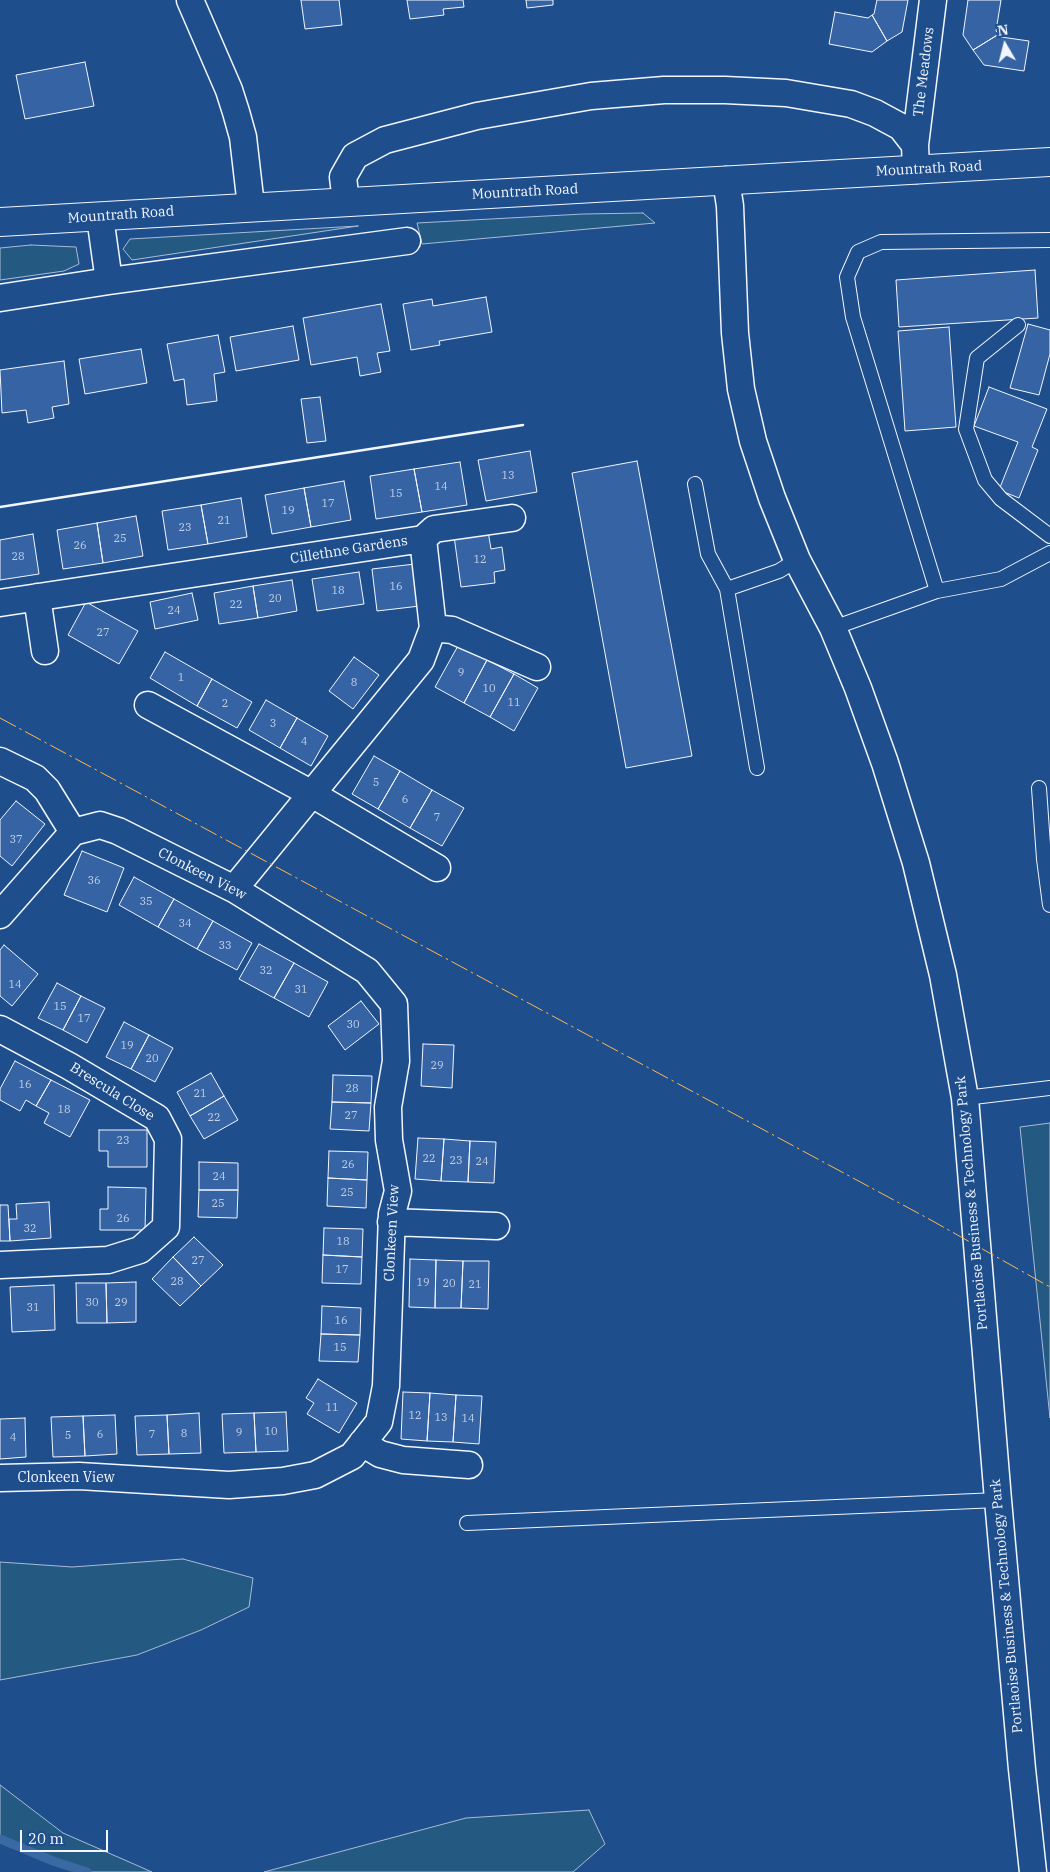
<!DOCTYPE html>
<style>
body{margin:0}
#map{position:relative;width:1050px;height:1872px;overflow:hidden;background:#1f4e8c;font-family:"IBM Plex Serif",serif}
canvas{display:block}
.north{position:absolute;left:980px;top:20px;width:50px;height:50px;-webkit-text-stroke:4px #1f4e8c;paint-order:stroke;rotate:352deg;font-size:14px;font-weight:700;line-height:20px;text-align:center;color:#f2f6ff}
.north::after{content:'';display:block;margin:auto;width:18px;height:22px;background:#f2f6ff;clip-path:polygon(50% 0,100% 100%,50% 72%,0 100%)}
.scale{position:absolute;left:20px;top:1830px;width:88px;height:22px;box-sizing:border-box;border:2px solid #f2f6ff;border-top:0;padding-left:6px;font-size:15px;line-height:18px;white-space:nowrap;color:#f2f6ff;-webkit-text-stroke:4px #1f4e8c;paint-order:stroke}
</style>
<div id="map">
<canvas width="1050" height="1872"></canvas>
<div class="north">N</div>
<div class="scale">20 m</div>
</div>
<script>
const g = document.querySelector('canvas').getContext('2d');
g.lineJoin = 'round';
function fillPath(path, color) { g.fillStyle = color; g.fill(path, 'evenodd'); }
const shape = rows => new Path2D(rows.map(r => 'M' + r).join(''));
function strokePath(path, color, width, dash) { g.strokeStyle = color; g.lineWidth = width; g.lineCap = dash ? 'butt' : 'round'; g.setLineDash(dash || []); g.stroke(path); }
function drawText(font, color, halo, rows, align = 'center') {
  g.font = font + ' "IBM Plex Serif",serif'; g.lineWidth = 4; g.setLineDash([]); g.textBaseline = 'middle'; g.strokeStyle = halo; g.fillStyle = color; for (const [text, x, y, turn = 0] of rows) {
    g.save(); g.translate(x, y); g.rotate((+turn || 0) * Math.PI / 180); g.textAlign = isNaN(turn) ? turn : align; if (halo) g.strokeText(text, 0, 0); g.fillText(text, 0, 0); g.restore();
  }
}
const green = shape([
 [643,213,655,223,422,244,417,223,583,214,643,213],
 [358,226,132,260,123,249,130,239,358,226],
 [31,245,76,247,79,264,64,271,0,280,0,248,31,245],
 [1050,1123,1050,1418,1020,1127,1050,1123],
 [183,1559,253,1578,249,1607,201,1630,137,1655,0,1680,0,1562,72,1567,183,1559],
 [0,1785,63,1833,152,1872,88,1872,0,1842,0,1785],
 [589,1810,605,1844,573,1872,264,1872,466,1818,589,1810]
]);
fillPath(green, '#245a82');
strokePath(green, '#a8bbd7', 1);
strokePath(shape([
 [0,1839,53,1861,87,1872]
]), '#3b69a3', 9);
const building = shape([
 [301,0,339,0,342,25,305,29,301,0],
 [407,0,463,0,464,7,443,9,444,15,410,19,407,0],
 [526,0,553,0,553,5,527,8,526,0],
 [877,0,908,0,902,32,887,41,872,15,874,14,877,0],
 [968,0,1001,0,996,31,999,34,973,50,963,35,968,0],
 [835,12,868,18,872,15,887,41,872,52,829,44,835,12],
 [999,34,1001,37,1029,41,1024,71,984,65,973,50,999,34],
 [85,62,94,106,25,119,16,75,85,62],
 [1035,270,1038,318,899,327,896,280,1035,270],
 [486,297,492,332,439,341,440,345,411,350,403,304,432,299,433,306,486,297],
 [381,304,390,351,377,353,381,372,360,376,357,357,311,365,303,318,381,304],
 [1028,324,1050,330,1050,354,1039,395,1010,388,1028,324],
 [293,326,299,360,236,371,230,337,293,326],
 [949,327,956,427,905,431,898,331,949,327],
 [218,335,225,372,214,374,217,401,187,405,184,379,174,381,167,344,218,335],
 [141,349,147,383,85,394,79,359,141,349],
 [64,361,69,404,52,407,54,418,28,423,26,410,2,413,0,370,64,361],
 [989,387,1047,409,1032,447,1038,450,1019,498,999,490,1018,442,974,426,989,387],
 [320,397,326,441,307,443,301,399,320,397],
 [530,451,537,492,486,501,478,460,530,451],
 [637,461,692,756,626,768,572,473,637,461],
 [460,462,467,505,422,512,414,469,460,462],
 [414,469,422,512,376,519,370,476,414,469],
 [344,481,351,520,311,527,304,488,344,481],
 [304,488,311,527,272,534,265,495,304,488],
 [241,498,247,537,208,544,201,505,241,498],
 [201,505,208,544,168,550,162,511,201,505],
 [136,516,143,556,103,563,97,523,136,516],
 [97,523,103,563,63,569,57,530,97,523],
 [488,531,491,549,502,547,505,570,494,572,495,583,461,587,454,536,488,531],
 [33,534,39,574,0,580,0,540,33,534],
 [415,564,420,606,377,611,372,569,415,564],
 [359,572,364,604,317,611,312,579,359,572],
 [292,580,297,611,258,618,253,586,292,580],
 [253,586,258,618,219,624,214,593,253,586],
 [192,593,198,620,155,629,150,602,192,593],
 [86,602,138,631,119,664,68,635,86,602],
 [459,644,487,660,464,703,435,687,459,644],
 [165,652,212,679,197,706,150,678,165,652],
 [354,657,379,675,353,709,329,691,354,657],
 [487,660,514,674,490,717,464,703,487,660],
 [514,674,538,688,514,731,490,717,514,674],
 [212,679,252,702,237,728,197,706,212,679],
 [266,700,297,718,280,748,249,730,266,700],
 [297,718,328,736,311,766,280,748,297,718],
 [374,756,400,771,378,809,352,794,374,756],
 [400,771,432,790,410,828,378,809,400,771],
 [432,790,464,808,442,846,410,828,432,790],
 [16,801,45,824,12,866,0,856,0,820,16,801],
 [82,851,124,868,107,912,64,895,82,851],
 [134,877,174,899,158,927,119,905,134,877],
 [174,899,213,921,197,949,158,927,174,899],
 [213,921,252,943,237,970,197,949,213,921],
 [259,944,294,963,274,998,239,979,259,944],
 [4,945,38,974,12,1006,0,996,0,950,4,945],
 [294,963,328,982,309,1017,274,998,294,963],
 [57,983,81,996,63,1030,38,1018,57,983],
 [81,996,105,1008,87,1043,63,1030,81,996],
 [361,1001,379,1024,345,1050,328,1026,361,1001],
 [124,1022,149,1035,131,1069,106,1057,124,1022],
 [149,1035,173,1048,155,1082,131,1069,149,1035],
 [423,1044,454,1045,452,1088,421,1086,423,1044],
 [15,1061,51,1080,36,1106,26,1100,20,1111,0,1100,0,1089,15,1061],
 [211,1073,224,1096,190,1116,177,1092,211,1073],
 [333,1075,372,1076,371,1103,332,1102,333,1075],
 [51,1080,90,1100,70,1137,44,1123,49,1113,36,1106,51,1080],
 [224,1096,238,1120,204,1139,190,1116,224,1096],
 [332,1102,371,1103,369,1131,330,1129,332,1102],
 [99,1130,147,1130,147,1167,108,1167,108,1151,99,1151,99,1130],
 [418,1138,444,1139,441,1181,415,1179,418,1138],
 [444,1139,470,1141,468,1182,441,1181,444,1139],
 [470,1141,496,1142,494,1183,468,1182,470,1141],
 [329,1151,368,1152,367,1180,328,1178,329,1151],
 [199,1162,238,1163,238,1190,199,1190,199,1162],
 [328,1178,367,1180,366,1208,327,1206,328,1178],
 [108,1187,146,1188,145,1230,100,1230,100,1209,108,1209,108,1187],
 [199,1190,238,1190,237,1218,198,1217,199,1190],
 [49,1202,51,1238,10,1241,9,1219,17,1219,16,1204,49,1202],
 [0,1205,8,1205,10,1241,0,1241,0,1205],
 [324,1228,363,1229,362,1257,323,1255,324,1228],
 [194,1237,223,1265,201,1286,173,1257,194,1237],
 [323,1255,362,1257,361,1284,322,1283,323,1255],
 [173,1257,201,1286,180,1306,152,1279,173,1257],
 [410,1259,436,1260,435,1308,409,1307,410,1259],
 [436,1260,463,1261,461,1308,435,1308,436,1260],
 [463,1261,489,1261,488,1309,461,1308,463,1261],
 [136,1282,136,1322,107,1323,106,1283,136,1282],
 [76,1283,106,1283,107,1323,77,1323,76,1283],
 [54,1285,55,1330,12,1332,10,1287,54,1285],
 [322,1306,361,1308,360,1335,321,1334,322,1306],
 [321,1334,360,1335,358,1362,319,1361,321,1334],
 [318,1379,357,1403,339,1433,307,1414,314,1403,306,1398,318,1379],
 [403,1392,430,1393,427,1441,401,1439,403,1392],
 [430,1393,456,1395,453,1442,427,1441,430,1393],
 [456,1395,482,1396,479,1444,453,1442,456,1395],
 [286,1412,288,1451,256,1452,254,1413,286,1412],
 [199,1413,201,1453,169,1454,167,1415,199,1413],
 [254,1413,256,1452,224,1453,222,1414,254,1413],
 [115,1415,117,1454,85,1456,83,1416,115,1415],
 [167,1415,169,1454,137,1455,135,1416,167,1415],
 [83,1416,85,1456,53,1457,51,1417,83,1416],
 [25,1418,26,1457,0,1459,0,1419,25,1418]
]);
fillPath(building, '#3563a3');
strokePath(building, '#f2f6ff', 1);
const lane = shape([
 [1018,325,977,358,966,429,985,480,1001,499,1050,536],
 [695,484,708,554,727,589,757,768],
 [727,589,779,571,797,560],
 [937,591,1001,579,1050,553],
 [833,628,937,591,853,317,847,277,858,252,881,242,1050,240],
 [1039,788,1044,859,1050,905],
 [965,1098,1050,1088],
 [467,1523,998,1500]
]);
const street = shape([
 [190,0,229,90,236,112,243,137,251,206],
 [915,145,933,0],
 [726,180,730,206,735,333,741,389,753,441,772,498,797,560,833,628,858,688,885,763,916,863,943,975,965,1098,998,1500,1022,1769,1033,1872],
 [346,202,343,177,355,156,385,140,477,116,591,96,664,90,725,90,786,93,851,104,875,113,901,127,915,145,916,170],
 [100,217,109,281],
 [0,298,109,281,407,241],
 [423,539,434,529,512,518],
 [37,597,45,651],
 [0,603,423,539,433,628,421,660,234,889],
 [433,628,452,630,537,667],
 [148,705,312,794,437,868],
 [0,761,35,778,47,790,73,832],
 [0,915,73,832],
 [0,1029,69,1066,157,1118,168,1139,166,1227,140,1250,108,1260,0,1265],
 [391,1222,496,1226],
 [362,1443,380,1454,403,1460,469,1465],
 [0,1478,79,1476,229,1485,283,1481,315,1475,352,1456,379,1422,386,1386,392,1214,398,1191,389,1140,388,1107,396,1061,394,1004,367,971,234,889,118,831,100,825,73,832]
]);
const secondary = shape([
 [0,222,1050,162]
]);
strokePath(lane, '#f2f6ff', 16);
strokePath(street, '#f2f6ff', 29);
strokePath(secondary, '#f2f6ff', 30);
strokePath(lane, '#1f4e8c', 14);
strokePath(street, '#1f4e8c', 26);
strokePath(secondary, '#1f4e8c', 28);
strokePath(shape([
 [0,507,523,425]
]), '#f2f6ff', 2.5);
strokePath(shape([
 [0,718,929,1219,1050,1287]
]), '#ffb74d', 1, [18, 4, 2.5, 4]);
drawText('11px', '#c3d1e8', null, [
 ["13",508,476],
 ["14",441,487],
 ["15",396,494],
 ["17",328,504],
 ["19",288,511],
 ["21",224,521],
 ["23",185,528],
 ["25",120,539],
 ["26",80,546],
 ["28",18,557],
 ["12",480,560],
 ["16",396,587],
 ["18",338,591],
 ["20",275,599],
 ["22",236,605],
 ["24",174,611],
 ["27",103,633],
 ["9",461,673],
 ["1",181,678],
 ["8",354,683],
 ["10",489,689],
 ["11",514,703],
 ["2",225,704],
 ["3",273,724],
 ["4",304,742],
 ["5",376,783],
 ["6",405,800],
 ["7",437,818],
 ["37",16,840],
 ["36",94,881],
 ["35",146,902],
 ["34",185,924],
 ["33",225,946],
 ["32",266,971],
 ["14",15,985],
 ["31",301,990],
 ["15",60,1007],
 ["17",84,1019],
 ["30",353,1025],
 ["19",127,1046],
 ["20",152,1059],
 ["29",437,1066],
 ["16",25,1085],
 ["28",352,1089],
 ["21",200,1094],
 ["18",64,1110],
 ["27",351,1116],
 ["22",214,1118],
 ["23",123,1141],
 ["22",429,1159],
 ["23",456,1161],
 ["24",482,1162],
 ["26",348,1165],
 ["24",219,1177],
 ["25",347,1193],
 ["25",218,1204],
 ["26",123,1219],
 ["32",30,1229],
 ["18",343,1242],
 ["27",198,1261],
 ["17",342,1270],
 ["28",177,1282],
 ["19",423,1283],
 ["20",449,1284],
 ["21",475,1285],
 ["30",92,1303],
 ["29",121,1303],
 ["31",33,1308],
 ["16",341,1321],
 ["15",340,1348],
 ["11",332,1408],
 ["12",415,1416],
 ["13",441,1418],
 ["14",468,1419],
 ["10",271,1432],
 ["9",239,1433],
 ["8",184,1434],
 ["6",100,1435],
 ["7",152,1435],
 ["5",68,1436],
 ["4",13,1438]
]);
drawText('14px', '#f2f6ff', '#1f4e8c', [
 ["The Meadows",924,72,-83],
 ["Mountrath Road",929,169,-3],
 ["Mountrath Road",525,192,-3],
 ["Mountrath Road",121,215,-4],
 ["Cillethne Gardens",349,550,-9],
 ["Clonkeen View",202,874,27],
 ["Brescula Close",112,1092,32],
 ["Portlaoise Business & Technology Park",972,1203,-95],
 ["Clonkeen View",392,1233,-87],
 ["Clonkeen View",66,1478],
 ["Portlaoise Business & Technology Park",1007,1606,-95]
]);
</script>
